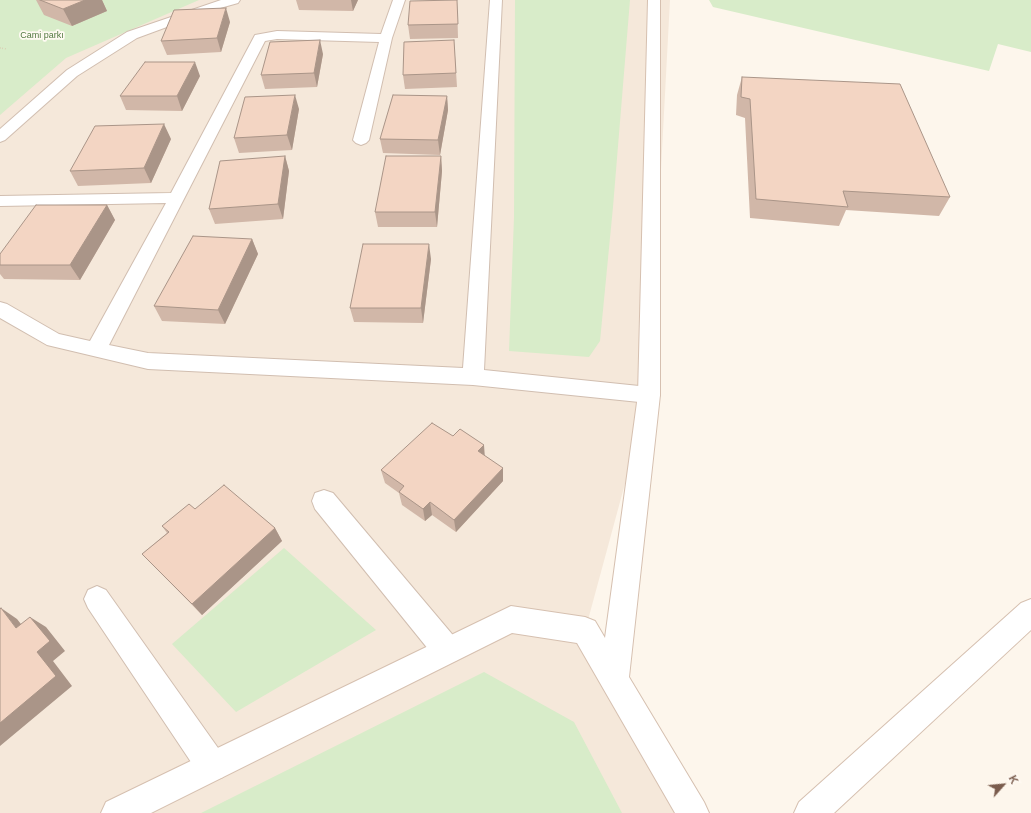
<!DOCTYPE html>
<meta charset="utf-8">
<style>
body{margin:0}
#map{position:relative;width:1031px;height:813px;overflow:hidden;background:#fdf6ec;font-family:Arial,sans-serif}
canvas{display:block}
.north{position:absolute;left:983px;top:765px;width:40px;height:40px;-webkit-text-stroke:3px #fffaf3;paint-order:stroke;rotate:63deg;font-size:11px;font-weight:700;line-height:16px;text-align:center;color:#7a5c4d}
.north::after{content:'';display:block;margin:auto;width:14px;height:18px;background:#7a5c4d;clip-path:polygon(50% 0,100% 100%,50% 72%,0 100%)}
</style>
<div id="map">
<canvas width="1031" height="813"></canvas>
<div class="north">K</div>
</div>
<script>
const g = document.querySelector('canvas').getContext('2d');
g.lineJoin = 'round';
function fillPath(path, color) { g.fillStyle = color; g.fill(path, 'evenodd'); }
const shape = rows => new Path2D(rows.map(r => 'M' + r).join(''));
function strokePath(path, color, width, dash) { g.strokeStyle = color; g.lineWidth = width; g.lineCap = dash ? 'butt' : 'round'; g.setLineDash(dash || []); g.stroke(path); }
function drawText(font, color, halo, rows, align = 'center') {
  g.font = font + ' Arial,sans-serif'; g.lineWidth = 3.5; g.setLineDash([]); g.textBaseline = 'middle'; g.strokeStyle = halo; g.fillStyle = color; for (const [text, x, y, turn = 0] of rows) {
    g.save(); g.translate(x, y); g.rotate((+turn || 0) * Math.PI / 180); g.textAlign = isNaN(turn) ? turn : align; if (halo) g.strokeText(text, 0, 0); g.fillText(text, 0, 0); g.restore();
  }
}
fillPath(shape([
 [0,0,670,0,649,395,585,631,692,813,0,813]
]), '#f5e8da');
fillPath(shape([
 [0,0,199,0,66,58,0,115],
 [515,0,630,0,613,207,600,341,589,357,509,351,514,217],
 [709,0,1031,0,1031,52,998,44,989,71,713,7],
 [284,548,376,630,236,712,172,644],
 [484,672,574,722,622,813,201,813]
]), '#d8ecc9');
const street = shape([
 [221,0,240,0,238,3,213,10,137,38,77,76,5,140,0,142,0,129,67,70,127,32,221,0],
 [393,0,405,0,392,38,369,140,366,143,361,145,356,143,353,140,379,42,277,39,265,41,109,345,148,353,463,368,490,0,502,0,484,370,649,387,657,389,660,395,657,401,649,403,473,385,148,369,47,345,0,318,0,302,7,304,59,334,90,341,166,203,0,206,0,196,171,193,255,35,277,31,381,34,393,0],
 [324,490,333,493,457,640,461,650,457,660,447,664,437,660,315,509,312,501,315,493,324,490],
 [97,586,106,590,223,755,227,766,223,777,212,781,201,777,88,608,84,599,88,590,97,586]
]);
const secondary = shape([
 [648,0,660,0,660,395,629,677,704,802,709,813,675,813,577,643,512,633,151,813,101,813,106,802,511,606,585,617,595,621,605,638,638,395,648,0],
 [1031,599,1031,630,834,813,794,813,799,802,1021,603,1031,599]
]);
strokePath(street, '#d1beb0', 2);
strokePath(secondary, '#d6c0b0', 2);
strokePath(shape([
 [0,48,7,49]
]), '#d9b8a5', 1.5, [0.5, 2]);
fillPath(street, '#fff');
fillPath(secondary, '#fff');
fillPath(shape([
 [36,0,102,0,107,11,72,26,44,15],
 [296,0,358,0,353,11,299,10],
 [457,0,458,38,410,39,408,25],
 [230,22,221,52,167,55,161,41],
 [454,40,457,87,405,89,403,75],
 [323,54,317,87,265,89,261,75],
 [200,76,182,111,126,110,120,96],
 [742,77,950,197,939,216,846,210,839,226,750,218,745,118,736,115,737,95],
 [447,96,448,110,440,155,383,153,380,139],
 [299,109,292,150,239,153,234,138],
 [171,139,151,183,78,186,70,171],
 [285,156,289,171,283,219,215,224,209,209],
 [441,156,442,171,437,227,378,227,375,212],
 [107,205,115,220,80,280,4,279,0,274,0,254],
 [252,239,258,254,225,324,162,321,154,306],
 [431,259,423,323,354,322,350,308],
 [453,436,485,456,503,481,456,532,432,515,425,521,402,505,399,493,385,483,381,470],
 [195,509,275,528,282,541,202,615,142,554,167,533,162,526]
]), '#d1b7a8');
fillPath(shape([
 [85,0,102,0,107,11,72,26,63,9],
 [351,0,358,0,353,11],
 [226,8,230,22,221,52,217,38],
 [320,40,323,54,317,87,314,73],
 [195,62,200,76,182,111,177,96],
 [295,95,299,109,292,150,287,135],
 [447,96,448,110,440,155,438,140],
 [164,124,171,139,151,183,144,168],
 [285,156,289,171,283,219,278,204],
 [441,156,442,171,437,227,435,212],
 [107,205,115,220,80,280,70,265],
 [252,239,258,254,225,324,218,310],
 [429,244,431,259,423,323,421,308],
 [484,445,485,459,478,451],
 [503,468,503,481,456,532,454,520],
 [430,502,432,515,425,521,423,509],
 [275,528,282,541,202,615,192,604],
 [1,608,17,619,32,638,16,628],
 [30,617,46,627,65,651,53,661,72,686,0,746,0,723,37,652]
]), '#aa9588');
const building = shape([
 [40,0,85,0,63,9,40,0],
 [457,0,458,24,408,25,410,1,457,0],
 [226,8,217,38,161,41,174,10,226,8],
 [320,40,314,73,261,75,270,42,320,40],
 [454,40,456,73,403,75,404,42,454,40],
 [145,62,195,62,177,96,120,96,145,62],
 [742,77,900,84,950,197,843,191,848,207,756,199,750,99,741,97,742,77],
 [295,95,287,135,234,138,245,97,295,95],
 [393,95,447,96,438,140,380,139,393,95],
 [164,124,144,168,70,171,95,126,164,124],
 [285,156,278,204,209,209,220,161,285,156],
 [386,156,441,156,435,212,375,212,386,156],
 [36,205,107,205,70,265,0,265,0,254,36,205],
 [193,236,252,239,218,310,154,306,193,236],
 [363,244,429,244,421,308,350,308,363,244],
 [432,423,453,436,460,429,484,445,478,451,503,468,454,520,430,502,423,509,399,492,404,486,381,470,432,423],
 [224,485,275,528,192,604,142,554,169,532,162,526,189,504,195,509,224,485],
 [1,608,16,628,30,617,50,641,37,652,56,676,0,723,0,609,1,608]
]);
fillPath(building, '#f3d5c3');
strokePath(building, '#aa9588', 1);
drawText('9px', '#537a41', '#fffaf3', [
 ["Cami parkı",42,36]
]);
</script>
